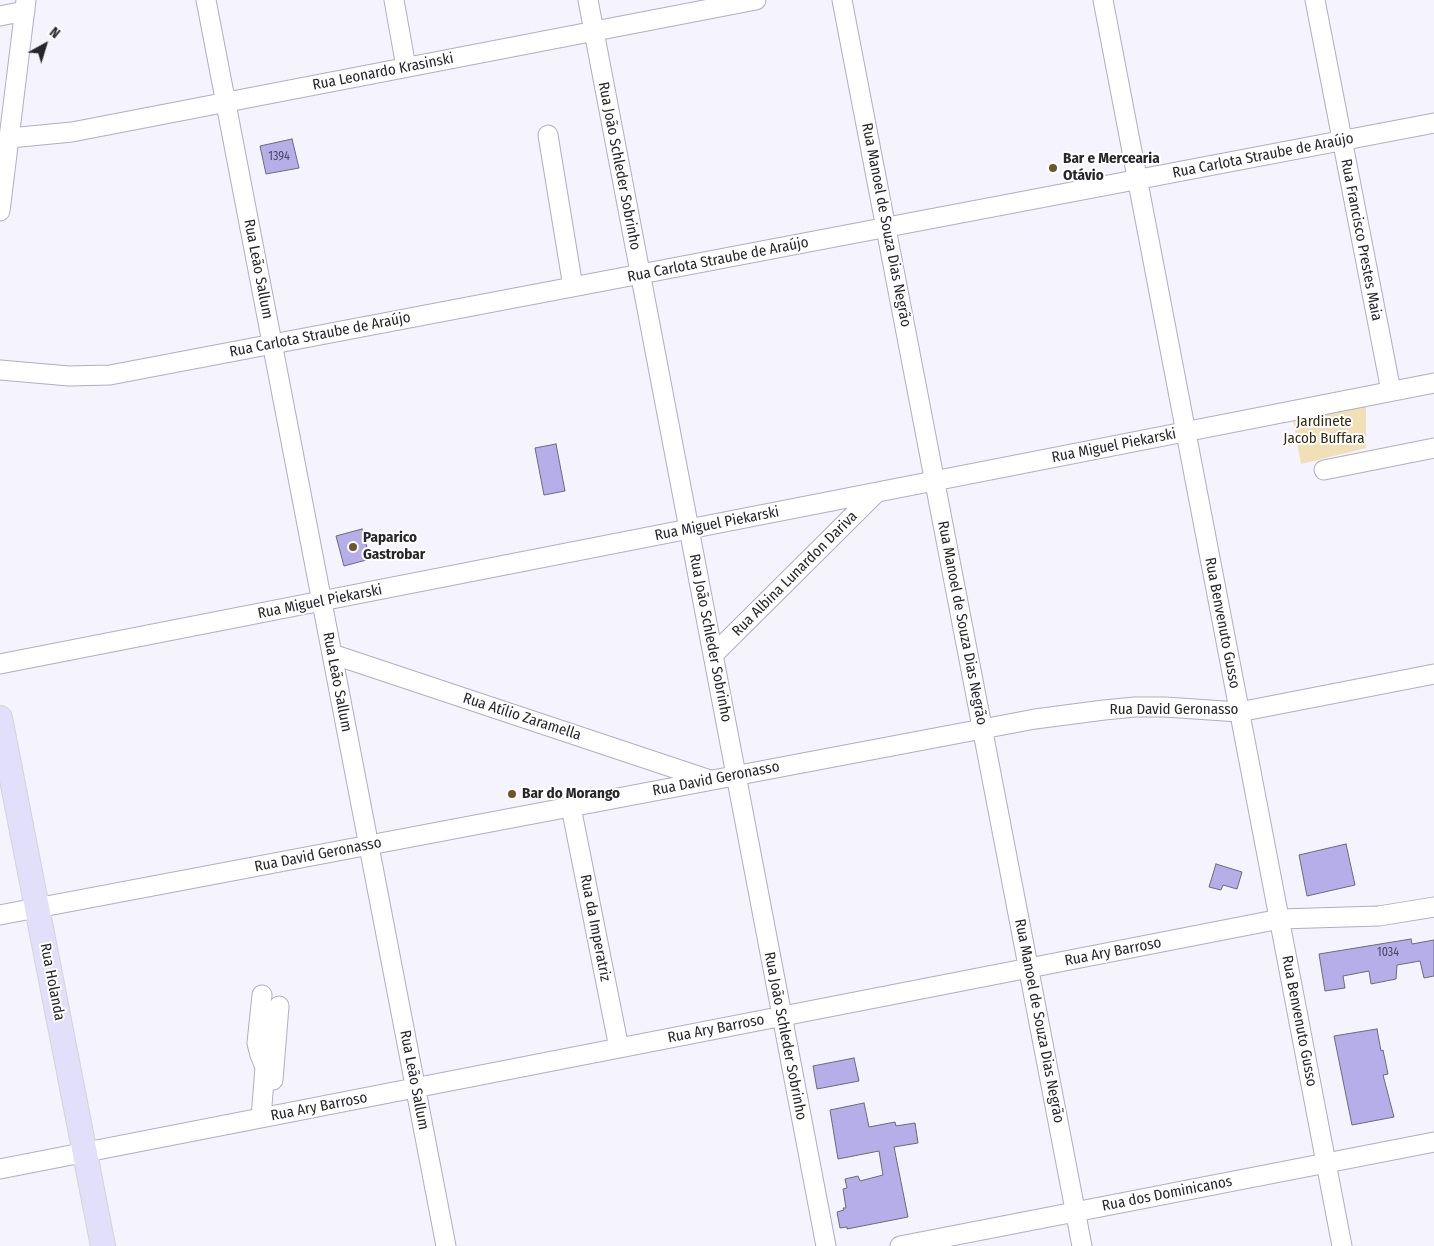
<!DOCTYPE html>
<meta charset="utf-8">
<style>
body{margin:0}
#map{position:relative;width:1434px;height:1246px;overflow:hidden;background:#f4f3fe;font-family:"Fira Sans Condensed",sans-serif}
canvas{display:block}
.north{position:absolute;left:20px;top:20px;width:50px;height:50px;-webkit-text-stroke:4px #fff;paint-order:stroke;rotate:39deg;font-size:14px;font-weight:700;line-height:20px;text-align:center;color:#27262d}
.north::after{content:'';display:block;margin:auto;width:18px;height:22px;background:#27262d;clip-path:polygon(50% 0,100% 100%,50% 72%,0 100%)}
</style>
<div id="map">
<canvas width="1434" height="1246"></canvas>
<div class="north">N</div>
</div>
<script>
const g = document.querySelector('canvas').getContext('2d');
g.lineJoin = 'round';
function fillPath(path, color) { g.fillStyle = color; g.fill(path, 'evenodd'); }
const shape = rows => new Path2D(rows.map(r => 'M' + r).join(''));
function strokePath(path, color, width, dash) { g.strokeStyle = color; g.lineWidth = width; g.lineCap = dash ? 'butt' : 'round'; g.setLineDash(dash || []); g.stroke(path); }
function drawText(font, color, halo, rows, align = 'center') {
  g.font = font + ' "Fira Sans Condensed",sans-serif'; g.lineWidth = 4; g.setLineDash([]); g.textBaseline = 'middle'; g.strokeStyle = halo; g.fillStyle = color; for (const [text, x, y, turn = 0] of rows) {
    g.save(); g.translate(x, y); g.rotate((+turn || 0) * Math.PI / 180); g.textAlign = isNaN(turn) ? turn : align; if (halo) g.strokeText(text, 0, 0); g.fillText(text, 0, 0); g.restore();
  }
}
fillPath(shape([
 [1366,393,1366,448,1301,464,1291,409]
]), '#f1dfb5');
const building = shape([
 [292,139,299,168,266,174,260,146,292,139],
 [556,444,565,491,544,495,535,448,556,444],
 [362,529,370,559,344,566,336,536,362,529],
 [1346,844,1355,885,1307,896,1299,855,1346,844],
 [1216,864,1242,872,1237,889,1223,885,1221,890,1209,887,1216,864],
 [1411,939,1412,944,1434,940,1434,976,1424,978,1420,961,1397,965,1396,979,1371,984,1369,971,1343,976,1345,988,1325,991,1319,954,1411,939],
 [1377,1029,1381,1051,1383,1050,1388,1074,1383,1075,1394,1117,1352,1125,1334,1036,1377,1029],
 [854,1058,859,1081,817,1089,813,1066,854,1058],
 [864,1103,869,1127,895,1122,896,1126,915,1123,918,1143,894,1147,908,1217,847,1229,847,1227,840,1228,837,1212,844,1210,843,1208,846,1208,843,1189,847,1188,845,1179,858,1176,860,1181,883,1175,879,1151,838,1159,830,1110,864,1103]
]);
fillPath(building, '#b5aee8');
strokePath(building, '#6b6a7a', 1);
const minor = shape([
 [206,0,446,1246],
 [394,0,406,67],
 [588,0,826,1246],
 [842,0,1082,1246],
 [1103,0,1342,1246],
 [1315,0,1391,391],
 [0,16,25,11],
 [548,135,573,287],
 [10,138,72,132,756,0],
 [0,211,26,0],
 [0,370,69,376,110,375,1434,123],
 [1324,470,1434,448],
 [332,654,710,780],
 [713,655,877,492],
 [0,664,1434,383],
 [571,807,619,1048],
 [0,915,1035,719,1104,710,1135,707,1165,707,1239,712,1434,674],
 [273,1080,279,1006],
 [261,1118,265,1067,260,1055,257,1043,262,995],
 [0,1169,1280,919,1379,916,1434,907],
 [900,1246,1434,1142]
]);
const major = shape([
 [0,718,103,1246]
]);
strokePath(minor, '#b0aec0', 21);
strokePath(major, '#d4d4d5', 26);
strokePath(minor, '#fff', 19);
strokePath(major, '#e2dffb', 24);
for (const [x, y, r, color] of [
 [1053,168,5,"#6c5726"],
 [353,547,5,"#6c5726"],
 [512,794,5,"#6c5726"]
]) { const dot = new Path2D(); dot.arc(x, y, r, 0, 2 * Math.PI); g.fillStyle = color; g.fill(dot); strokePath(dot, '#fff', 2); }
drawText('12px', '#4a485c', null, [
 ["1394",279,157],
 ["1034",1388,953]
]);
drawText('15px', '#27262d', '#fff', [
 ["Rua Leonardo Krasinski",383,72,-11],
 ["Rua Carlota Straube de Araújo",1263,156,-11],
 ["Rua João Schleder Sobrinho",619,166,79],
 ["Rua Manoel de Souza Dias Negrão",886,225,79],
 ["Rua Francisco Prestes Maia",1361,240,79],
 ["Rua Carlota Straube de Araújo",718,260,-11],
 ["Rua Leão Sallum",258,269,79],
 ["Rua Carlota Straube de Araújo",320,335,-11],
 ["Rua Miguel Piekarski",1114,446,-11],
 ["Rua Miguel Piekarski",717,524,-11],
 ["Rua Albina Lunardon Dariva",795,574,-45],
 ["Rua Miguel Piekarski",320,602,-11],
 ["Rua Manoel de Souza Dias Negrão",962,623,79],
 ["Rua Benvenuto Gusso",1222,623,79],
 ["Rua João Schleder Sobrinho",710,638,79],
 ["Rua Leão Sallum",337,682,79],
 ["Rua David Geronasso",1174,710],
 ["Rua Atílio Zaramella",522,717,18],
 ["Rua David Geronasso",716,779,-11],
 ["Rua David Geronasso",318,855,-11],
 ["Rua da Imperatriz",595,928,79],
 ["Rua Ary Barroso",1113,952,-11],
 ["Rua Holanda",52,982,79],
 ["Rua Manoel de Souza Dias Negrão",1039,1021,79],
 ["Rua Benvenuto Gusso",1299,1021,79],
 ["Rua Ary Barroso",716,1029,-11],
 ["Rua João Schleder Sobrinho",785,1036,79],
 ["Rua Leão Sallum",414,1080,79],
 ["Rua Ary Barroso",319,1107,-11],
 ["Rua dos Dominicanos",1167,1194,-11]
]);
drawText('bold 15px', '#27262d', '#fff', [
 ["Bar e Mercearia",1063,159],
 ["Otávio",1063,176],
 ["Paparico",363,538],
 ["Gastrobar",363,555],
 ["Bar do Morango",522,794]
], 'left');
drawText('15px', '#372c11', '#fff', [
 ["Jardinete",1324,422],
 ["Jacob Buffara",1324,439]
]);
</script>
